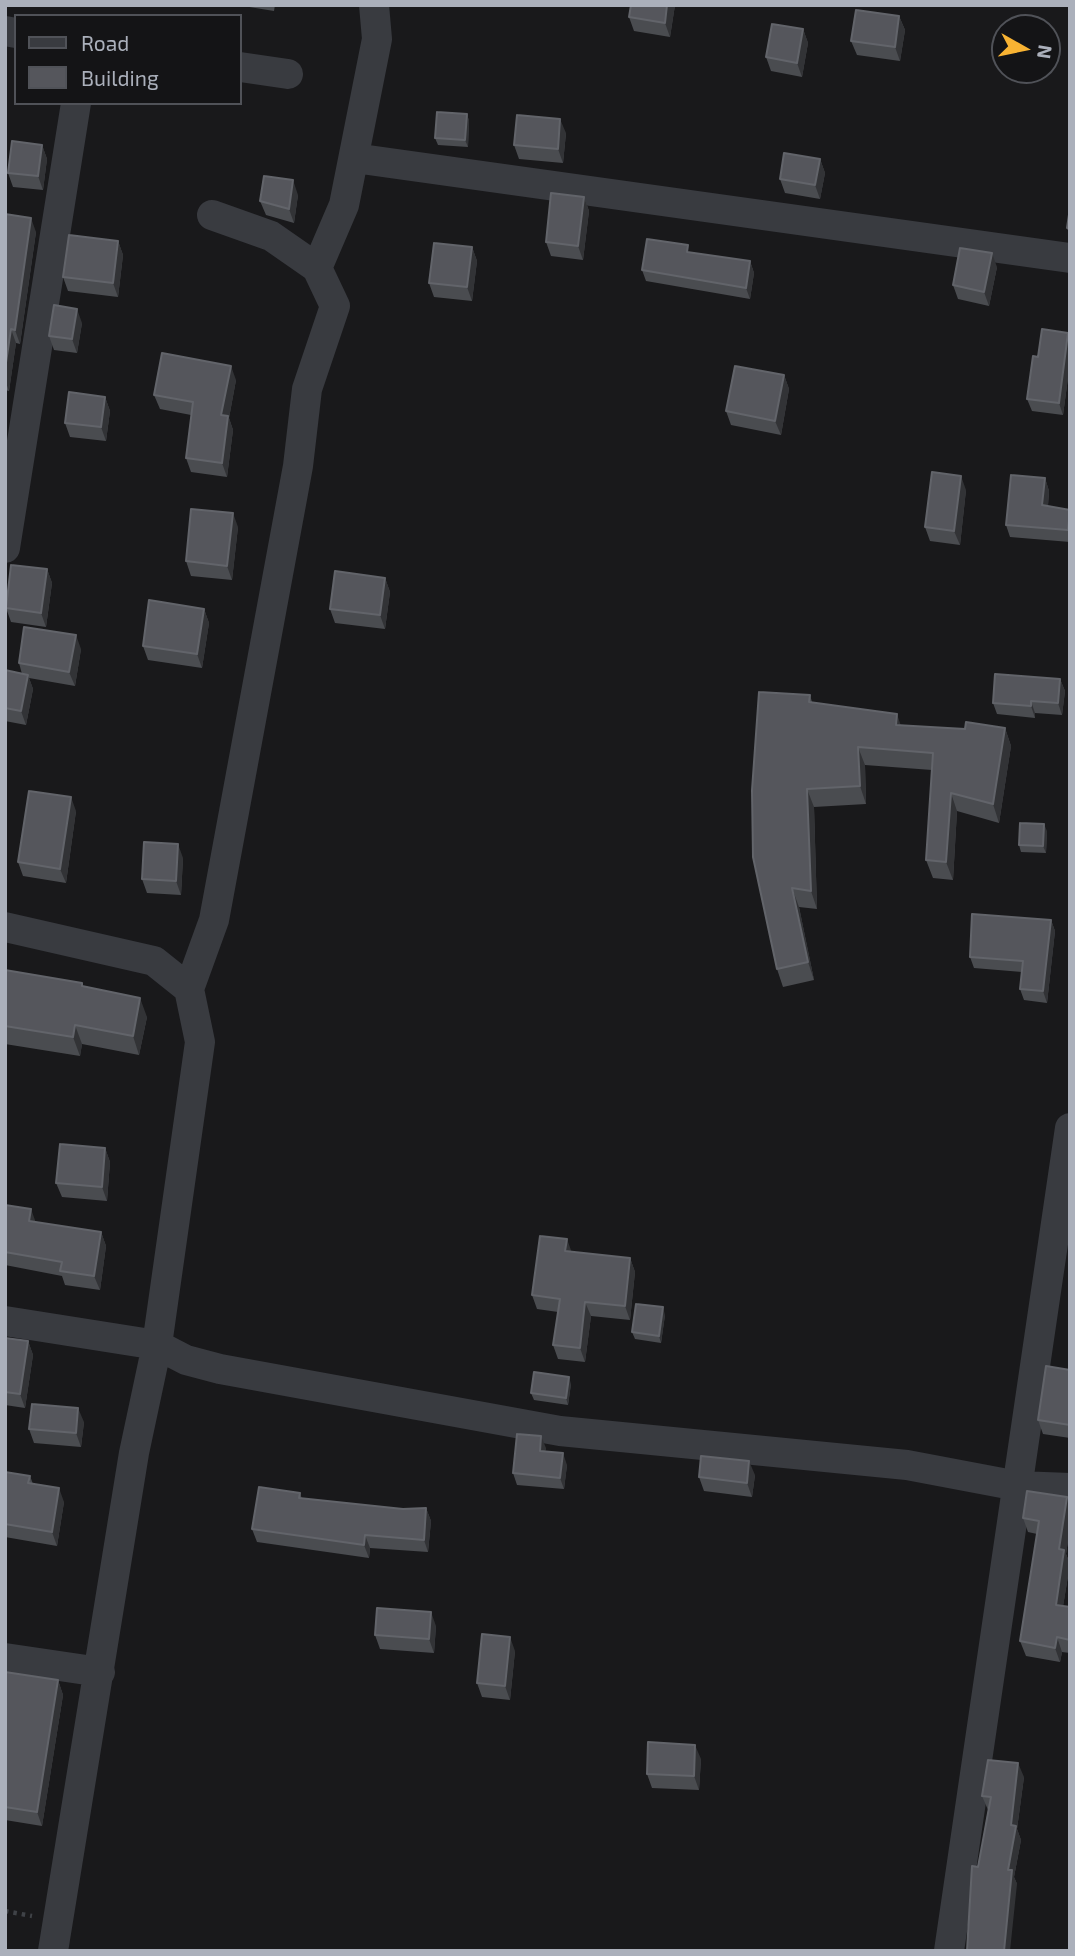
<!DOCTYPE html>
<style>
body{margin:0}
#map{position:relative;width:1075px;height:1956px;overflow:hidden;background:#19191b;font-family:"Exo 2",sans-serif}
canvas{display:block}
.frame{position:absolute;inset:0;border:7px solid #abb0bb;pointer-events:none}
.legend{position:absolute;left:14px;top:14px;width:228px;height:91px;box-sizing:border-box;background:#141416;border:2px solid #505258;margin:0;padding:9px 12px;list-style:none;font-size:21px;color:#abb0bb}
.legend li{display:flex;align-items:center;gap:14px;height:35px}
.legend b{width:35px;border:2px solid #505258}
.north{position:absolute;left:991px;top:14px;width:70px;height:70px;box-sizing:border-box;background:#141416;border:2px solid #505258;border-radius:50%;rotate:99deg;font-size:19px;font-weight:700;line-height:28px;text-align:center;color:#abb0bb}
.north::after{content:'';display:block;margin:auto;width:24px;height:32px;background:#f8b333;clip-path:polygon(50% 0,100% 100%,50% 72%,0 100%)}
</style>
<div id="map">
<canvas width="1075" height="1956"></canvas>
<div class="frame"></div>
<ul class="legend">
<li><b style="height:9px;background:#393b40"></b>Road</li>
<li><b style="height:19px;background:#55565c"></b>Building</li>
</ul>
<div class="north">N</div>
</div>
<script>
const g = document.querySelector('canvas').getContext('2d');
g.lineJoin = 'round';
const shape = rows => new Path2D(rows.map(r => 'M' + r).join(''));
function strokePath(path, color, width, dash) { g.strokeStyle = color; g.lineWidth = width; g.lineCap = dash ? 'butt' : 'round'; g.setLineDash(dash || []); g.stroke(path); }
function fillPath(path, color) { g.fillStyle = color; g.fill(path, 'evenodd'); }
strokePath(shape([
 [5,1911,32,1916]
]), '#3f4247', 4.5, [3.5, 5]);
strokePath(shape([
 [5,31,16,33],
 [240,67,288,74],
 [354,158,1070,258],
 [317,268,344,205,377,39,374,5],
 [5,548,76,103],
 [5,927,154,961,189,989,200,1042,157,1345,186,1360,220,1369,560,1431,907,1465,1018,1486,1070,1488],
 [189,989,214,920,298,466,307,389,335,306,317,268,271,236,212,215],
 [5,1321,157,1345,134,1453,53,1951],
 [5,1658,100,1672],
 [949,1951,1070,1128]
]), '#393b40', 30);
fillPath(shape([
 [237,5,275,5,274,11],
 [675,5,670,37,634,31,629,17],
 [899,16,905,30,900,61,857,55,851,41],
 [803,29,808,43,802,77,771,71,766,57],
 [467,114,469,121,468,147,438,145,435,138],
 [566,133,563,163,519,159,514,145],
 [42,145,47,159,43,190,13,187,8,173],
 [820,159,825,173,820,199,785,193,780,179],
 [298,195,294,223,266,215,260,201],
 [584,197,589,211,583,260,551,256,546,242],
 [5,214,36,232,20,344,16,343,9,391,5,390],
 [118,241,123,255,118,297,68,291,63,277],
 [472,247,477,261,472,301,434,297,429,283],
 [750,261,754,273,750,299,646,281,642,270],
 [997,267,989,306,958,299,953,285],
 [82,323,77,353,54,350,49,336],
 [1068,333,1070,339,1070,363,1063,415,1032,411,1027,399,1038,357],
 [784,375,789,389,781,435,731,425,726,411],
 [236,380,229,418,233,430,227,477,191,472,186,458,191,415,160,409,154,395],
 [105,397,110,411,106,441,70,437,65,423],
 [1045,478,1049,491,1048,506,1070,510,1070,542,1010,537,1006,525],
 [966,490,960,545,930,541,925,527],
 [238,527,232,580,191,576,186,561],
 [47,569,52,583,46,627,11,622,6,608],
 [385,578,390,592,385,629,335,623,330,609],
 [204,609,209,623,202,668,148,660,143,646],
 [81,649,75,686,29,678,33,689,26,725,5,721,5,670,22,674,19,663],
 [1060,679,1065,691,1062,715,1035,713,1035,718,997,714,993,703],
 [810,695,812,702,901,725,965,729,1005,728,1011,746,999,823,957,811,953,880,933,878,926,860,932,770,865,765,866,804,814,807,817,909,799,907,814,980,783,987,777,969],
 [76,811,66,883,23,876,18,862],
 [1047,831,1046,853,1021,852,1019,845],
 [183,858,181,895,147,893,142,879],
 [1051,920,1055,931,1047,1003,1024,1000,1020,989,1022,972,974,968,970,957],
 [5,970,83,986,147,1017,139,1055,82,1044,80,1056,5,1044],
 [105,1148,110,1162,107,1201,62,1197,56,1183],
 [5,1205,36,1222,101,1232,106,1246,100,1290,65,1285,62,1276,5,1265],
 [571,1252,630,1258,635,1272,630,1320,591,1316,585,1362,558,1359,553,1345,558,1312,537,1309,532,1295],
 [665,1315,661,1343,635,1339,632,1332],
 [5,1338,28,1341,33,1355,25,1408,5,1405],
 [1070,1370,1070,1438,1043,1434,1038,1420],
 [571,1384,568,1405,534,1400,531,1393],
 [84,1422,81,1447,34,1443,29,1429],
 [546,1448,545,1451,567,1465,564,1489,517,1485,513,1473],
 [5,1472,30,1476,33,1484,64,1502,57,1546,5,1537],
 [755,1475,752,1497,704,1491,699,1477],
 [300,1493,302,1499,403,1509,426,1508,431,1521,428,1552,370,1548,369,1558,257,1542,252,1529],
 [1067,1497,1070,1503,1070,1528,1066,1554,1070,1564,1063,1606,1070,1607,1070,1653,1062,1652,1060,1662,1026,1656,1020,1641,1037,1534,1028,1532,1023,1518],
 [436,1626,434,1653,380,1649,375,1635],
 [515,1651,510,1700,482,1697,477,1683],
 [5,1672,58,1680,63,1695,42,1826,5,1820],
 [701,1759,699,1790,652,1788,647,1774],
 [1024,1777,1017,1829,1021,1840,1014,1877,1017,1884,978,1867,988,1810,982,1796]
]), '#4a4c50');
fillPath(shape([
 [667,5,675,5,670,37,665,23],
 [899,16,905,30,900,61,895,47],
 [803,29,808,43,802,77,797,63],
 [467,114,469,121,468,147,465,140],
 [560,119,566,133,563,163,558,149],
 [42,145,47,159,43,190,38,176],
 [820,159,825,173,820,199,815,185],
 [293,180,298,195,294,223,289,209],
 [584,197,589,211,583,260,578,246],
 [31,218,36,232,20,344,15,330],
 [118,241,123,255,118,297,113,283],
 [472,247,477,261,472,301,467,287],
 [992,253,997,267,989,306,984,292],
 [750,261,754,273,750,299,746,288],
 [77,309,82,323,77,353,72,339],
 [11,329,16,343,9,391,5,380,5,369],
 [1068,333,1070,339,1070,363,1063,415,1059,403],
 [231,366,236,380,229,418,233,430,227,477,222,463,221,415],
 [784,375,789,389,781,435,775,421],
 [105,397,110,411,106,441,101,427],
 [961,476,966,490,960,545,954,531],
 [1045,478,1049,491,1047,517,1042,505],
 [233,513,238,527,232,580,227,566],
 [47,569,52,583,46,627,41,613],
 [385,578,390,592,385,629,380,615],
 [204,609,209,623,202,668,197,654],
 [76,635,81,649,75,686,69,672],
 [28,675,33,689,26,725,21,711],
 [1060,679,1065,691,1062,715,1058,703],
 [1031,701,1035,713,1035,718,1031,706],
 [897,714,903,732,896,725],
 [1005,728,1011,746,999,823,993,804],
 [858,747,865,765,866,804,860,786],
 [807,789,814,807,817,909,811,891],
 [951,793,957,811,953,880,946,862],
 [71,797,76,811,66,883,60,869],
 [1044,824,1047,831,1046,853,1043,846],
 [178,844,183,858,181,895,176,881],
 [792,888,799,907,814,980,808,962],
 [1051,920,1055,931,1047,1003,1043,991],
 [140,998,147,1017,139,1055,133,1036],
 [75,1025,82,1044,80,1056,73,1037],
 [105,1148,110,1162,107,1201,102,1187],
 [31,1209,36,1223,29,1221],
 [101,1232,106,1246,100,1290,94,1276],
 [567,1239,572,1253,565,1251],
 [630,1258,635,1272,630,1320,625,1306],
 [585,1302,591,1316,585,1362,580,1348],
 [663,1307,665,1315,661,1343,659,1336],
 [28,1341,33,1355,25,1408,20,1394],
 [569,1377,571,1384,568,1405,566,1398],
 [78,1408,84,1422,81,1447,76,1433],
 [541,1436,546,1448,544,1462,540,1451],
 [563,1453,567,1465,564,1489,560,1478],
 [749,1461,755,1475,752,1497,747,1483],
 [59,1488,64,1502,57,1546,52,1532],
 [1067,1497,1070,1503,1070,1528,1066,1554,1070,1564,1061,1619,1056,1605,1059,1549],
 [426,1508,431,1521,428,1552,424,1540],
 [365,1535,370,1548,369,1558,364,1545],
 [431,1612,436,1626,434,1653,429,1639],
 [510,1637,515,1651,510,1700,505,1686],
 [1057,1637,1062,1652,1060,1662,1055,1648],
 [58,1680,63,1695,42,1826,37,1812],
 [695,1745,701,1759,699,1790,694,1776],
 [1018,1763,1024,1777,1017,1829,1021,1840,1014,1877,1017,1884,1010,1951,1004,1951,1011,1825]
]), '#323336');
const building = shape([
 [631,5,667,5,665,23,629,17,631,5],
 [856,10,899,16,895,47,851,41,856,10],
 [772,24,803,29,797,63,766,57,772,24],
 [437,112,467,114,465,140,435,138,437,112],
 [517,115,560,119,558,149,514,145,517,115],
 [12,141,42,145,38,176,8,173,12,141],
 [784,153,820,159,815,185,780,179,784,153],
 [264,176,293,180,289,209,260,201,264,176],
 [551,193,584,197,578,246,546,242,551,193],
 [1070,208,1070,230,1067,228,1070,208],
 [5,214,31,218,15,330,11,329,5,369,5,214],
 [69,235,118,241,113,283,63,277,69,235],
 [647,239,688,245,687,252,750,261,746,288,642,270,647,239],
 [434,243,472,247,467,287,429,283,434,243],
 [960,248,992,253,984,292,953,285,960,248],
 [54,305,77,309,72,339,49,336,54,305],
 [1042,329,1068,333,1059,403,1027,399,1033,356,1038,357,1042,329],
 [162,353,231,366,221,415,228,416,222,463,186,458,193,402,154,395,162,353],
 [735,366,784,375,775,421,726,411,735,366],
 [69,392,105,397,101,427,65,423,69,392],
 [932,472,961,476,954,531,925,527,932,472],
 [1011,475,1045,478,1042,505,1070,510,1068,530,1006,525,1011,475],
 [191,509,233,513,227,566,186,561,191,509],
 [11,565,47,569,41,613,6,608,11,565],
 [335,571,385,578,380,615,330,609,335,571],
 [149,600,204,609,197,654,143,646,149,600],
 [24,627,76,635,69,672,19,663,24,627],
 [5,670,28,675,21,711,5,708,5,670],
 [995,674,1060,679,1058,703,1031,701,1031,706,993,703,995,674],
 [759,692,810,695,809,702,897,714,896,725,965,729,966,722,1005,728,993,804,951,793,946,862,926,860,933,753,858,747,860,786,807,789,811,891,792,888,808,962,777,969,753,857,752,790,759,692],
 [29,791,71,797,60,869,18,862,29,791],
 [1020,823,1044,824,1043,846,1019,845,1020,823],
 [144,842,178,844,176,881,142,879,144,842],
 [972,914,1051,920,1043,991,1020,989,1023,961,970,957,972,914],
 [5,970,82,983,82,986,140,998,133,1036,75,1025,73,1037,5,1026,5,970],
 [60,1144,105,1148,102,1187,56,1183,60,1144],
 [5,1205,31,1209,29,1221,101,1232,94,1276,60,1271,62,1262,5,1252,5,1205],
 [540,1236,567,1239,565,1251,630,1258,625,1306,585,1302,580,1348,553,1345,560,1299,532,1295,540,1236],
 [636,1304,663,1307,659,1336,632,1332,636,1304],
 [5,1338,28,1341,20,1394,5,1392,5,1338],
 [1046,1366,1070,1370,1070,1425,1038,1420,1046,1366],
 [534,1372,569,1377,566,1398,531,1393,534,1372],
 [32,1404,78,1408,76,1433,29,1429,32,1404],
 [517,1434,541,1436,540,1451,563,1453,560,1478,513,1473,517,1434],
 [701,1456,749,1461,747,1483,699,1477,701,1456],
 [5,1472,30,1476,28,1483,59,1488,52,1532,5,1524,5,1472],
 [259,1487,300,1493,299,1498,403,1509,426,1508,424,1540,365,1535,364,1545,252,1529,259,1487],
 [1027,1491,1067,1497,1059,1549,1064,1550,1056,1605,1070,1607,1070,1640,1057,1637,1055,1648,1020,1641,1039,1521,1023,1518,1027,1491],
 [377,1608,431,1612,429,1639,375,1635,377,1608],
 [482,1634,510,1637,505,1686,477,1683,482,1634],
 [5,1672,58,1680,37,1812,5,1807,5,1672],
 [648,1742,695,1745,694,1776,647,1774,648,1742],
 [988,1760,1018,1763,1011,1825,1016,1826,1008,1870,1012,1870,1004,1951,967,1951,972,1866,978,1867,991,1797,982,1796,988,1760]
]);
fillPath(building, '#55565c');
strokePath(building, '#62646a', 2);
</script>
